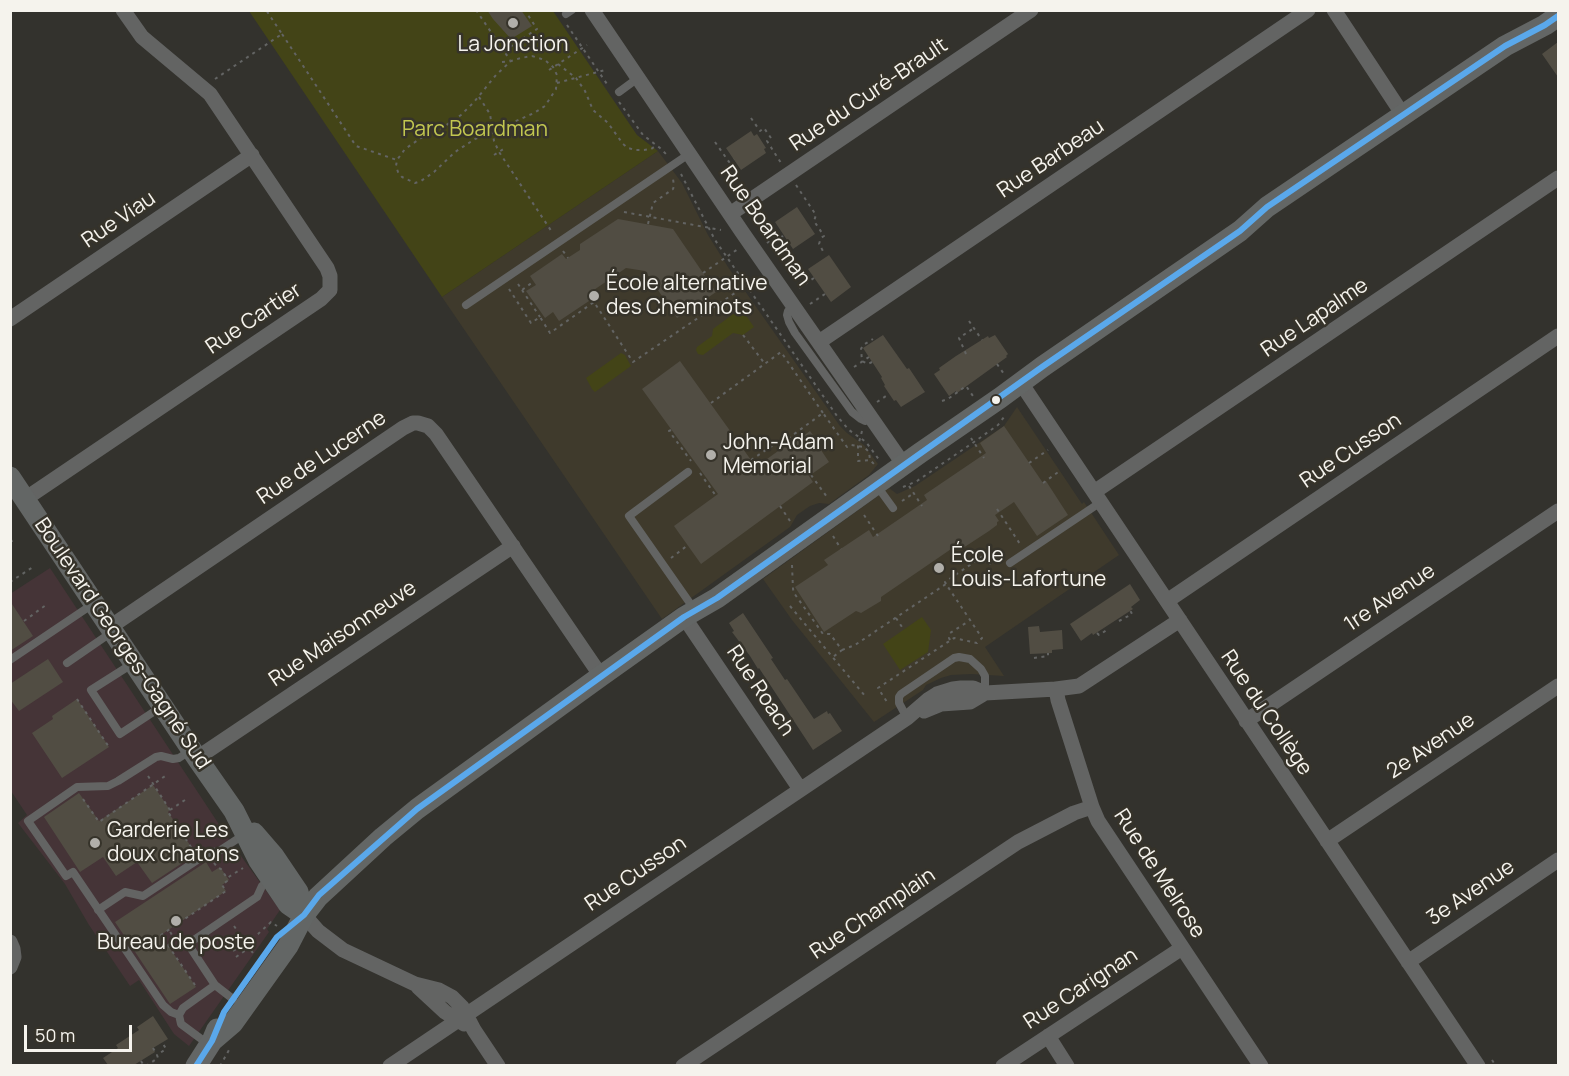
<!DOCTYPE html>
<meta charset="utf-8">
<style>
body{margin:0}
#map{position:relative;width:1569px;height:1076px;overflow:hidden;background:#33322d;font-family:Manrope,sans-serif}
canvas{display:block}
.frame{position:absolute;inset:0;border:12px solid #f5f3ed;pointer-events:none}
.scale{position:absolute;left:24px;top:1025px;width:108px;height:27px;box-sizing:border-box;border:3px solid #f5f3ed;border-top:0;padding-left:8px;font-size:18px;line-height:21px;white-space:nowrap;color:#f5f3ed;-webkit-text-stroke:4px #36332a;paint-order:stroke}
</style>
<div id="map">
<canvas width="1569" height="1076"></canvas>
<div class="frame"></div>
<div class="scale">50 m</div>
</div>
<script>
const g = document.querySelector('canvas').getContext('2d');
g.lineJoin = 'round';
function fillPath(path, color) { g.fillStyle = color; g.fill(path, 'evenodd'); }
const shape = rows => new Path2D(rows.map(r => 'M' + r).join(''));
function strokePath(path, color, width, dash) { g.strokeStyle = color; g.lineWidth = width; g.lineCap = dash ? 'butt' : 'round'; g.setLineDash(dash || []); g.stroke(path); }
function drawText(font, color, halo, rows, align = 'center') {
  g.font = font + ' Manrope,sans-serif'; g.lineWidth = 5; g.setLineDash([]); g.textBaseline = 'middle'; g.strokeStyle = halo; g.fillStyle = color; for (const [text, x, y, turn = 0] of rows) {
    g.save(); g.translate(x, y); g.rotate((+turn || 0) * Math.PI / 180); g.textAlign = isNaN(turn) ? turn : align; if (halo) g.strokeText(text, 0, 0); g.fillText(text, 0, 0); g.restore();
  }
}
fillPath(shape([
 [50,568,228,838,280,910,267,929,269,932,189,1046,174,1034,139,980,130,986,89,925,65,884,18,823,27,815,11,791,10,594]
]), '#453437');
fillPath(shape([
 [658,151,682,183,708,235,728,267,840,426,847,433,864,445,878,464,869,475,829,504,819,503,810,506,797,515,790,527,662,619,442,297],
 [1017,407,1082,504,1084,502,1119,555,985,647,1004,676,971,674,951,675,941,678,926,685,923,690,874,722,792,620,763,579,889,488,897,494,915,486,1004,426]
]), '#3f3a2c');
fillPath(shape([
 [249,11,553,11,637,135,658,151,442,297],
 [736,312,745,314,754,327,743,335,733,333,703,355,698,354,696,350,697,347,712,336,713,329],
 [621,353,625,355,631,366,595,392,592,389,586,378],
 [922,617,931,630,928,652,900,670,883,644]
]), '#434417');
fillPath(shape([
 [487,10,521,10,532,26,511,39,493,19],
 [1558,42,1558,77,1542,54],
 [751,131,754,136,757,134,766,148,764,149,766,153,741,170,726,148],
 [797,207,815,234,793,249,775,222],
 [618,219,673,229,716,292,703,301,706,306,693,315,690,310,677,318,645,271,626,268,588,294,592,299,559,321,553,312,545,318,526,291,536,285,530,276,562,254,566,259,580,250,580,244],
 [829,255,851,287,831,302,808,269],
 [883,335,907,369,909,368,925,392,901,407,896,400,894,401,884,386,885,385,881,378,882,377,863,348],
 [995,335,1008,354,1006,356,1007,357,957,393,956,391,949,396,934,374,940,370,939,368,956,356,988,336,989,338],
 [680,361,756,467,785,446,787,448,810,431,819,443,817,444,829,462,809,476,813,482,701,564,674,526,718,494,642,389],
 [1004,426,1043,483,1046,481,1068,515,1037,536,1014,502,995,515,999,521,997,522,997,525,989,531,963,548,957,545,881,597,881,601,861,613,856,611,824,632,795,587,828,565,824,560,869,530,873,537,927,500,924,495,986,453,980,443],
 [1130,584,1140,600,1131,607,1133,609,1093,635,1092,633,1081,641,1070,624],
 [10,601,33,636,10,651],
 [743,613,773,658,771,659,785,680,787,679,814,719,827,711,828,714,830,713,842,731,813,750,759,668,758,669,750,656,732,632,734,631,729,623],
 [1039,626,1040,632,1062,630,1063,649,1052,650,1052,653,1030,654,1028,627],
 [48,659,63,682,19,711,10,699,10,684],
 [77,699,109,747,62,778,32,733,53,719,52,716],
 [153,785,170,810,168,812,196,854,152,883,137,862,116,876,103,857,80,872,44,817,79,793,99,821],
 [206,862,212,872,220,867,229,880,222,885,226,891,161,935,196,987,170,1004,115,922],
 [153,1016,168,1039,153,1048,155,1052,134,1065,108,1065,103,1058,118,1048,116,1045,139,1030,137,1027]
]), '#514d43');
strokePath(shape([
 [476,10,510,60],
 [567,25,609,87],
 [282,34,356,146,397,160],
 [504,51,537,29,528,15],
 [532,56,545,60,553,67,557,75,556,89,545,106,534,113,475,139,455,152,434,172,421,181,415,183,402,177,398,172,396,166,397,160,405,149,421,138,442,128,461,115,474,102,496,75,511,61,521,58,532,56],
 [502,62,511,61],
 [558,64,576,78,585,91,593,110,608,123,623,144,628,148,635,150,644,150,651,149,657,145],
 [549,70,587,45],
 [215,79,282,34,266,10],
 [557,83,605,70],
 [479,97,490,114,494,141,499,152,552,232],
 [619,102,643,135,660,148,667,155],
 [751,118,760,131,764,128,771,138,767,141,781,163],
 [715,142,729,162,734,159],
 [494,155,505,148],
 [681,174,715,240,837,416,849,430,866,442,880,461],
 [796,185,816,215,814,221,824,236,821,238,819,244,823,251],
 [624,212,721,230],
 [648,224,653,203,673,189,674,186,673,179],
 [767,243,772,239,784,236],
 [563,251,568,258],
 [703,273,738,249],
 [518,284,522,290,533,282],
 [799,288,814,278],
 [509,289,531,323,540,317,550,333,594,302,633,362,757,278],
 [522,290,540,317],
 [810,304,825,294],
 [969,321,982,340],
 [743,335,765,364],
 [966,354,959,338,974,328],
 [872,362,868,364,862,361,861,349,863,345,873,339],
 [997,364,1004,374],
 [854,367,869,357],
 [942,401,948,399,966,386,973,396],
 [877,402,889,394],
 [711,403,781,352,823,413],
 [671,430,669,431,691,461],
 [862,431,858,446,858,461,870,460,874,464],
 [971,438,984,458],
 [751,460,784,438,786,440,823,413,847,447,851,445,864,447,869,452,870,460],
 [1029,463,1048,450],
 [700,473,716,496],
 [811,475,827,497],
 [1043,483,1061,470],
 [909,486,922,506],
 [903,487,917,481,974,442,998,425,1004,417],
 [902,501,914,493],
 [780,506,792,524],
 [997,509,1020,544],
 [864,515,878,536],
 [833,536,841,549],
 [10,542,14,540],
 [671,558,688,545],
 [792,565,793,589,794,593,823,634,830,634,842,650,833,657],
 [10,582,33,567],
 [946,584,945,582,983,556,988,565,1000,557],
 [790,606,865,696],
 [896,618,904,630],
 [24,621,46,605],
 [1119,621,1132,614,1130,610],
 [1097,633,1099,635,1107,630],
 [950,640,949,638,950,633,969,621],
 [842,650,855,645,946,584,982,638,977,643,954,638,878,688,887,702],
 [1034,658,1048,656,1048,653],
 [77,699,109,747],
 [148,776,170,810,168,812,193,850],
 [83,799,99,822,168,774],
 [170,810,185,800],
 [214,863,218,868,221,869,227,878],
 [234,926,255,956],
 [168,945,175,940,169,930],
 [233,951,258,934,271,922,277,926],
 [236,957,249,948],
 [195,985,161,935,226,891,222,885,227,881,227,878,243,868],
 [153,1048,157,1055],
 [1492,1060,1496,1066],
 [141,1061,144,1066],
 [146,1066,158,1058,157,1055,166,1049,162,1042],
 [220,1066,229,1050]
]), '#636463', 2, [3, 4.5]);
strokePath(shape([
 [566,14,572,10],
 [619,92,638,78],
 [466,305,689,154],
 [794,306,788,311,787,315,789,322,795,333,852,412,861,419,865,421,871,419],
 [688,472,629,516,694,609],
 [877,486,893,508],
 [1010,563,1101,502],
 [10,660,93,604],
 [67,663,112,632],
 [132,664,91,690,120,734,161,707],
 [907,718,899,703,899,697,901,694,954,658,959,657,970,659,981,669,985,676,985,693],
 [98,910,125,892,143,896,208,853,219,851,245,834],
 [233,999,215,985,188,944,257,897,262,886,270,879],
 [179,1015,171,1012,163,1005,73,872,66,876,28,821,77,787,108,786,118,781,156,757,161,756,173,759,179,758,191,750],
 [208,1044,181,1024,179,1015,183,1008,215,985]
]), '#636463', 8);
strokePath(shape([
 [592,10,742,232,904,465],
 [1334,10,1403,115],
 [730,214,1031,10],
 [10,319,252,155],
 [819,342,1308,10],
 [1021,383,1478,1066],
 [1094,492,1558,178],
 [25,499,321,299,330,290,330,276,327,268,210,94,142,37,123,10],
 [1167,601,1558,336],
 [684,617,800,789],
 [110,627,403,428,413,423,418,423,428,426,436,434,601,676],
 [1056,689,1058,700,1092,807,1098,821,1261,1066],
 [924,711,941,704,970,702,985,693],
 [1246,721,1558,511],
 [197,758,513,546],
 [1327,841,1558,686],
 [304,915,318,931,343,950,415,984,439,990,452,997,462,1007,474,1030,498,1066],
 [10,942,13,949,14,957,10,967],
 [1408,962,1558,860],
 [418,987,445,1012,464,1024],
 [1048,1036,1067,1066],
 [390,1066,907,718,929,699,937,694,953,689,961,688,973,688,985,693,1056,689,1079,686,1180,620],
 [683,1066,1018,842,1074,813,1092,807],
 [1003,1066,1182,948]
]), '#636463', 15);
strokePath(shape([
 [10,477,197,758,234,811,259,861,288,904,304,915],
 [254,833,273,855,298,892,304,915],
 [212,1041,233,1023,288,946,304,915,318,897,383,837,417,809,601,676,684,617,717,598,920,453,1000,398,1042,367,1240,231,1267,207,1505,46,1545,25,1558,16],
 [196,1066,212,1041,217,1029]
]), '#636665', 21);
strokePath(shape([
 [196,1066,212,1041,224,1012,277,937,304,915,319,895,417,809,684,617,717,598,1042,367,1240,231,1267,207,1505,46,1545,25,1558,16]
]), '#5aa8eb', 6);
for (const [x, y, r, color] of [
 [513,23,6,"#b1afaa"],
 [594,296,6,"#b1afaa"],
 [996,400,5,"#f5f3ed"],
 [711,455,6,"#b1afaa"],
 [939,568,6,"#b1afaa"],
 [95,843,6,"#b1afaa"],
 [176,921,6,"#b1afaa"]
]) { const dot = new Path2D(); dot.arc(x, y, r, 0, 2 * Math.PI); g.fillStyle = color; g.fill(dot); strokePath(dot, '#36332a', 2); }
drawText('21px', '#f5f3ed', '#36332a', [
 ["La Jonction",513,45,"center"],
 ["École alternative",606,284],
 ["des Cheminots",606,308],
 ["John-Adam",723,443],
 ["Memorial",723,467],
 ["École",951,556],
 ["Louis-Lafortune",951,580],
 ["Garderie Les",107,831],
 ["doux chatons",107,855],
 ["Bureau de poste",176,943,"center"]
], 'left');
drawText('21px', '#f5f3ed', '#36332a', [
 ["Rue du Curé-Brault",869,95,-34],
 ["Rue Barbeau",1051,159,-34],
 ["Rue Viau",119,220,-34],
 ["Rue Boardman",765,226,55],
 ["Rue Lapalme",1315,318,-34],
 ["Rue Cartier",254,319,-34],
 ["Rue Cusson",1351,451,-34],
 ["Rue de Lucerne",322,458,-34],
 ["1re Avenue",1390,598,-34],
 ["Rue Maisonneuve",343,634,-34],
 ["Boulevard Georges-Gagné Sud",122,644,56],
 ["Rue Roach",760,691,56],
 ["Rue du Collège",1266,713,56],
 ["2e Avenue",1431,746,-34],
 ["Rue Cusson",636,874,-34],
 ["Rue de Melrose",1159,874,57],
 ["3e Avenue",1471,893,-34],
 ["Rue Champlain",873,914,-34],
 ["Rue Carignan",1081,989,-33]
]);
drawText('21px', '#c2c750', '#36332a', [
 ["Parc Boardman",475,130]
]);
</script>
